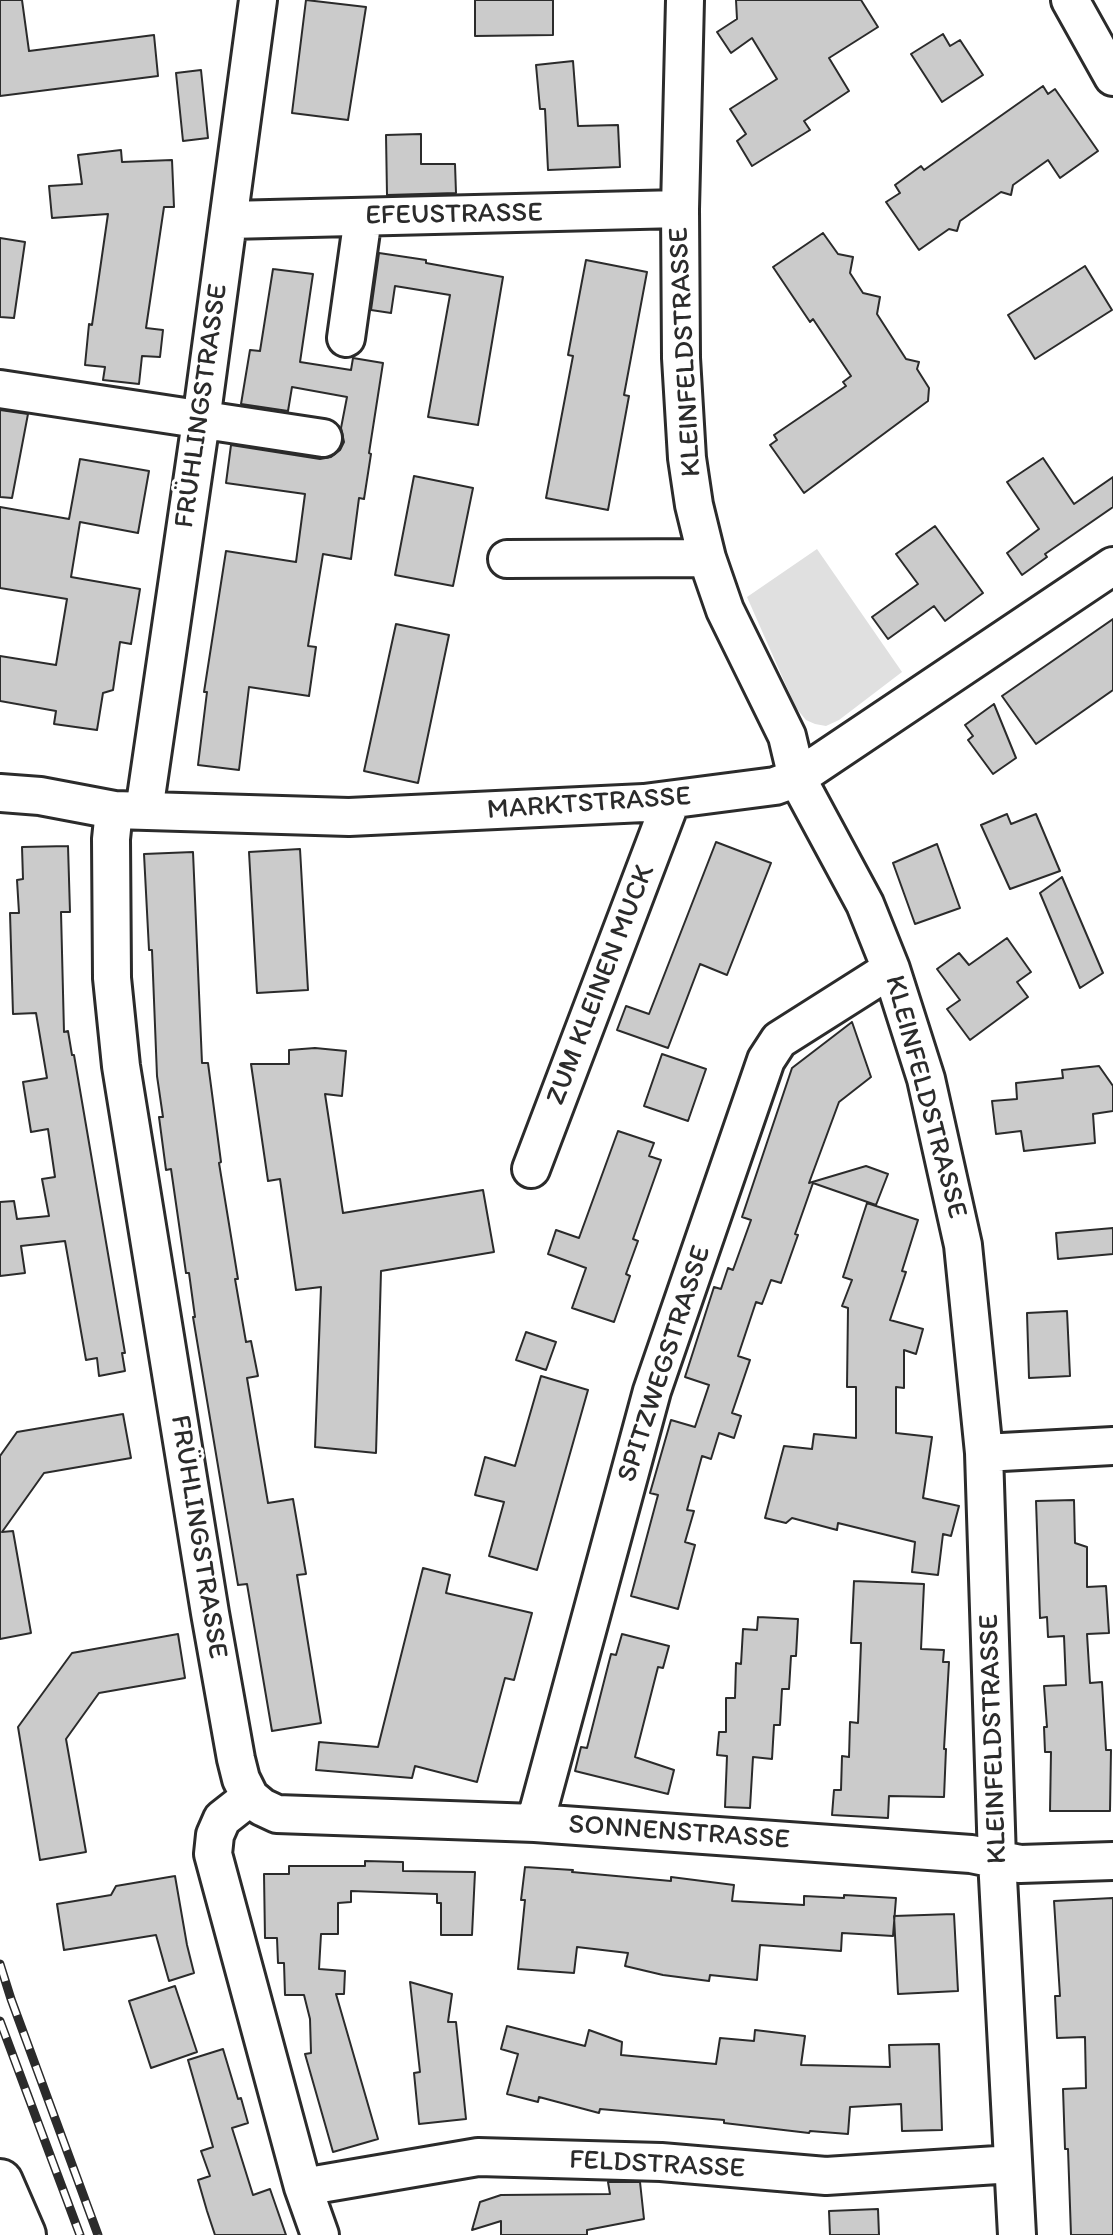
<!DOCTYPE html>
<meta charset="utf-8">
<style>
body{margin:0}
canvas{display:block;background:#fff}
</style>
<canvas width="1113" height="2235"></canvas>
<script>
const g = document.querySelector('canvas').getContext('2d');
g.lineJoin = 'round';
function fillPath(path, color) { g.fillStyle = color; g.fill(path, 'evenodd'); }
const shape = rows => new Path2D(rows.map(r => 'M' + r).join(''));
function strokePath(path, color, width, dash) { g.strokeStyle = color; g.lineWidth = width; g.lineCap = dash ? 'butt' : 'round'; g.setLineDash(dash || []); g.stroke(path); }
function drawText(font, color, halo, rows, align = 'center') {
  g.font = font + ' Itim,sans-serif'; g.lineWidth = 6; g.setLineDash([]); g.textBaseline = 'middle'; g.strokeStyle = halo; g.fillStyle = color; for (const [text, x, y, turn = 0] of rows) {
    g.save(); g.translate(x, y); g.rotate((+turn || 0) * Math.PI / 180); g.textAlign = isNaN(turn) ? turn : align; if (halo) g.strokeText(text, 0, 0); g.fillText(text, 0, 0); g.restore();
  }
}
fillPath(shape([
 [817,549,902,672,839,720,826,726,815,724,806,720,796,708,747,597]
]), '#e0e0e0');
const building = shape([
 [0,0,22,0,29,51,154,35,158,76,0,96,0,0],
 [306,0,366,7,348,120,292,113,306,0],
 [475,0,553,0,553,35,475,36,475,0],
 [736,0,861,0,878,27,829,58,849,91,804,121,810,130,752,166,737,141,746,134,730,109,777,79,752,38,731,53,717,32,737,19,736,0],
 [943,34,950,46,960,40,983,75,942,102,911,54,943,34],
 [573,61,578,126,618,125,620,167,548,170,545,109,540,109,536,65,573,61],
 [201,70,208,138,183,141,176,73,201,70],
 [1043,86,1048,94,1055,89,1098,151,1060,178,1048,160,1013,185,1011,195,1001,192,960,221,957,231,949,229,919,250,886,202,900,193,895,185,921,166,924,170,1043,86],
 [421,134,421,164,455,164,456,193,387,195,386,135,421,134],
 [121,150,122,162,172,160,174,207,164,207,146,328,163,330,160,357,142,356,139,384,103,380,105,367,85,365,89,324,92,325,108,214,52,218,49,186,82,184,78,155,121,150],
 [823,233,838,254,853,257,850,273,863,293,880,297,877,314,906,359,919,362,917,369,929,388,928,401,804,493,770,445,777,440,774,435,846,386,843,382,851,376,813,319,810,322,773,267,823,233],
 [0,238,25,242,14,318,0,317,0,238],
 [379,253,426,260,426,263,503,277,478,425,428,417,450,295,395,286,391,313,371,310,379,253],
 [586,260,647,272,624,395,629,396,608,510,546,498,573,356,568,355,586,260],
 [1085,266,1112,310,1035,359,1008,315,1085,266],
 [273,269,313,274,300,362,351,370,353,358,383,363,369,453,371,454,364,499,359,498,351,559,323,554,308,646,316,647,309,696,249,687,239,770,198,765,207,692,204,692,226,551,296,562,305,494,226,483,231,445,320,459,331,457,340,450,344,442,341,428,347,397,292,387,288,411,241,404,250,350,260,351,273,269],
 [0,410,28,414,12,498,0,497,0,410],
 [1043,458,1074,504,1113,477,1113,507,1045,554,1047,557,1022,575,1007,553,1039,529,1007,482,1043,458],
 [80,459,149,471,138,533,80,522,71,577,140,589,131,644,120,642,113,690,103,693,97,730,54,724,56,711,0,701,0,656,56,665,67,599,0,588,0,507,69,519,80,459],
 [414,476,473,488,453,586,395,575,414,476],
 [935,526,983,593,945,621,934,606,888,639,872,617,918,584,896,554,935,526],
 [1113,619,1113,690,1036,744,1002,696,1113,619],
 [396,624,449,635,418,783,364,771,396,624],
 [994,704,1016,758,993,774,968,740,973,736,965,725,994,704],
 [1007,814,1011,824,1036,814,1060,871,1010,889,981,825,1007,814],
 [716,842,771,863,727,975,700,964,668,1048,617,1030,626,1006,649,1014,716,842],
 [937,844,960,908,915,924,893,863,937,844],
 [68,846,70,912,61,912,64,1032,68,1031,72,1055,74,1055,125,1353,122,1353,125,1371,99,1376,97,1358,86,1360,65,1241,21,1246,25,1273,0,1276,0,1202,14,1201,17,1219,49,1216,42,1179,55,1177,48,1129,31,1132,23,1082,47,1078,36,1013,13,1014,10,913,19,913,17,880,23,879,22,847,68,846],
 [300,849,308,990,257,993,249,852,300,849],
 [193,852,202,1063,208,1063,221,1162,219,1163,238,1279,235,1279,246,1342,251,1341,258,1376,247,1378,268,1503,293,1499,306,1574,297,1575,321,1723,272,1731,247,1584,238,1585,193,1317,195,1317,189,1273,186,1273,171,1169,166,1170,159,1117,163,1117,157,1076,152,950,149,950,144,854,193,852],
 [1062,877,1103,973,1080,988,1040,893,1062,877],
 [1007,938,1031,972,1017,982,1028,997,970,1040,947,1009,960,1000,937,969,959,953,969,965,1007,938],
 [852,1022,871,1077,839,1102,809,1183,866,1166,888,1174,876,1205,813,1183,795,1234,798,1235,781,1283,771,1280,762,1304,756,1302,738,1356,750,1360,732,1413,741,1416,734,1438,719,1433,711,1459,702,1456,687,1510,694,1511,685,1542,695,1545,678,1609,631,1596,658,1495,650,1493,671,1420,695,1427,709,1385,685,1377,714,1287,721,1289,728,1268,733,1270,751,1220,742,1217,792,1068,852,1022],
 [315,1048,346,1051,342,1096,325,1094,343,1213,483,1190,494,1252,381,1271,376,1453,315,1447,321,1287,296,1290,280,1179,268,1181,251,1064,289,1064,289,1050,315,1048],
 [662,1054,706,1069,688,1121,644,1106,662,1054],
 [1099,1066,1113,1086,1113,1111,1093,1114,1095,1143,1024,1151,1021,1131,996,1134,992,1101,1017,1099,1016,1083,1063,1078,1062,1070,1099,1066],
 [618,1131,654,1143,649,1156,661,1160,633,1239,638,1241,626,1274,630,1276,614,1322,572,1308,586,1268,548,1254,556,1230,579,1238,618,1131],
 [867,1203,918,1220,902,1271,906,1272,890,1320,923,1329,916,1354,904,1350,904,1388,896,1387,896,1433,932,1437,923,1498,959,1506,951,1536,943,1534,938,1575,912,1572,915,1542,838,1523,837,1530,792,1518,786,1523,765,1518,784,1446,812,1449,814,1434,856,1438,856,1387,847,1387,848,1308,842,1306,852,1280,843,1277,867,1203],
 [1113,1228,1113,1254,1058,1259,1056,1233,1113,1228],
 [1067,1311,1070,1376,1029,1378,1027,1313,1067,1311],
 [526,1332,556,1342,546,1370,516,1360,526,1332],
 [541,1376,588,1390,537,1570,489,1556,504,1502,475,1495,485,1457,515,1466,541,1376],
 [123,1414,131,1458,44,1473,2,1532,13,1531,31,1633,0,1639,0,1456,17,1432,123,1414],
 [1074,1500,1075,1543,1087,1547,1087,1587,1106,1586,1109,1633,1087,1634,1090,1683,1102,1682,1106,1750,1111,1750,1110,1811,1050,1811,1051,1752,1045,1752,1044,1727,1047,1727,1044,1686,1066,1685,1064,1636,1048,1637,1047,1617,1040,1618,1036,1501,1074,1500],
 [423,1568,450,1575,446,1593,532,1613,514,1680,505,1678,477,1782,415,1766,412,1778,316,1770,319,1742,378,1747,423,1568],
 [854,1581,924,1584,921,1649,944,1650,943,1662,949,1662,944,1749,946,1749,944,1797,889,1796,888,1818,832,1815,834,1790,841,1790,842,1756,849,1757,850,1722,858,1723,861,1643,851,1643,854,1581],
 [758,1617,798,1619,796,1656,791,1656,789,1689,782,1689,780,1725,774,1725,772,1759,753,1757,750,1808,725,1807,727,1756,717,1755,719,1732,726,1732,726,1698,735,1698,736,1663,741,1664,743,1629,757,1630,758,1617],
 [178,1634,185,1678,99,1693,66,1739,86,1852,40,1860,18,1727,72,1653,178,1634],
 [622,1634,669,1646,663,1668,658,1667,635,1757,674,1770,668,1794,575,1771,581,1747,587,1748,611,1654,616,1655,622,1634],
 [365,1861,403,1862,403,1871,475,1872,472,1935,441,1935,441,1903,437,1903,437,1894,351,1891,351,1902,338,1903,338,1934,321,1934,319,1969,345,1971,344,1994,336,1994,378,2139,333,2152,305,2054,311,2053,310,2019,304,1995,285,1995,284,1963,278,1963,277,1938,265,1938,264,1874,289,1874,289,1866,365,1866,365,1861],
 [525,1867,573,1870,572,1872,671,1881,671,1877,734,1885,732,1901,804,1905,804,1896,844,1898,844,1895,896,1898,893,1936,842,1933,841,1951,760,1945,757,1980,710,1975,709,1981,663,1975,625,1966,628,1953,577,1947,574,1973,518,1969,525,1900,521,1900,525,1867],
 [175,1876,187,1945,194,1973,169,1981,156,1935,64,1950,57,1904,111,1895,116,1886,175,1876],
 [1113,1898,1113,2235,1071,2235,1068,2149,1065,2149,1063,2089,1086,2088,1085,2037,1057,2038,1055,1996,1060,1996,1054,1901,1113,1898],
 [954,1914,958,1991,898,1994,894,1916,954,1914],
 [410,1982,452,1994,448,2022,456,2022,466,2119,419,2124,414,2073,420,2072,410,1982],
 [175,1986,197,2052,151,2068,129,2001,175,1986],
 [507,2026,585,2046,589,2030,622,2042,621,2055,716,2064,720,2038,754,2041,755,2030,805,2036,801,2065,890,2067,889,2045,939,2044,942,2130,902,2131,901,2104,850,2107,848,2134,810,2131,809,2133,724,2123,724,2120,600,2109,599,2113,539,2097,538,2102,507,2094,518,2054,501,2049,507,2026],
 [223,2049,238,2099,241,2098,248,2123,232,2128,253,2195,270,2189,286,2235,215,2235,207,2211,198,2180,210,2176,201,2151,213,2147,188,2060,223,2049],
 [608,2182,640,2182,644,2219,587,2230,587,2235,501,2235,501,2221,472,2230,480,2202,501,2195,610,2194,608,2182],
 [878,2209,879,2235,830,2235,829,2211,878,2209]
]);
fillPath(building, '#cbcbcb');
strokePath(building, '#2b2b2b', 2);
const minor = shape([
 [685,0,680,209,681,358,687,458,694,505,707,558,725,610,787,736,797,778,865,904,891,969,926,1079,963,1245,984,1453,997,1859,1017,2235],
 [1070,0,1113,77],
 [229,220,680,209],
 [346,338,363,217],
 [0,389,323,438],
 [507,559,707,558],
 [0,793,40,796,114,810,349,817,644,803,775,786,797,778,1113,566],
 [114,810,111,839,112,978,121,1066,210,1613,236,1759,241,1779,250,1797,222,1819,215,1835,213,1854,303,2187,320,2235],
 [144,811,201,421,258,0],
 [531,1169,671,801],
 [984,1453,1113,1446],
 [250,1797,262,1807,277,1814,535,1823,971,1854,1020,1864,1113,1861],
 [535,1823,652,1391,766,1060,779,1040,891,969],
 [303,2187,478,2157,661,2162,826,2176,1013,2164]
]);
const major = shape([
 [0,2182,23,2235]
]);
strokePath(minor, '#2b2b2b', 42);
strokePath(major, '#2b2b2b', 50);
strokePath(minor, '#fff', 36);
strokePath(major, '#fff', 44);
const rail = shape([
 [0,1964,11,1999,98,2235],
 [0,2021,80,2235]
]);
strokePath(rail, '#2b2b2b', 9);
strokePath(rail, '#fff', 6, [18]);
drawText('28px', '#2b2b2b', '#fff', [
 ["EFEUSTRASSE",454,215,-1],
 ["KLEINFELDSTRASSE",686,352,-93],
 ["FRÜHLINGSTRASSE",202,406,-82],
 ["MARKTSTRASSE",589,804,-4],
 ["ZUM KLEINEN MUCK",601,985,-69],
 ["KLEINFELDSTRASSE",925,1097,75],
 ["SPITZWEGSTRASSE",665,1364,-72],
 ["FRÜHLINGSTRASSE",198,1537,81],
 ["KLEINFELDSTRASSE",994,1739,-92],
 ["SONNENSTRASSE",679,1833,4],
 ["FELDSTRASSE",657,2165,3]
]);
</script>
